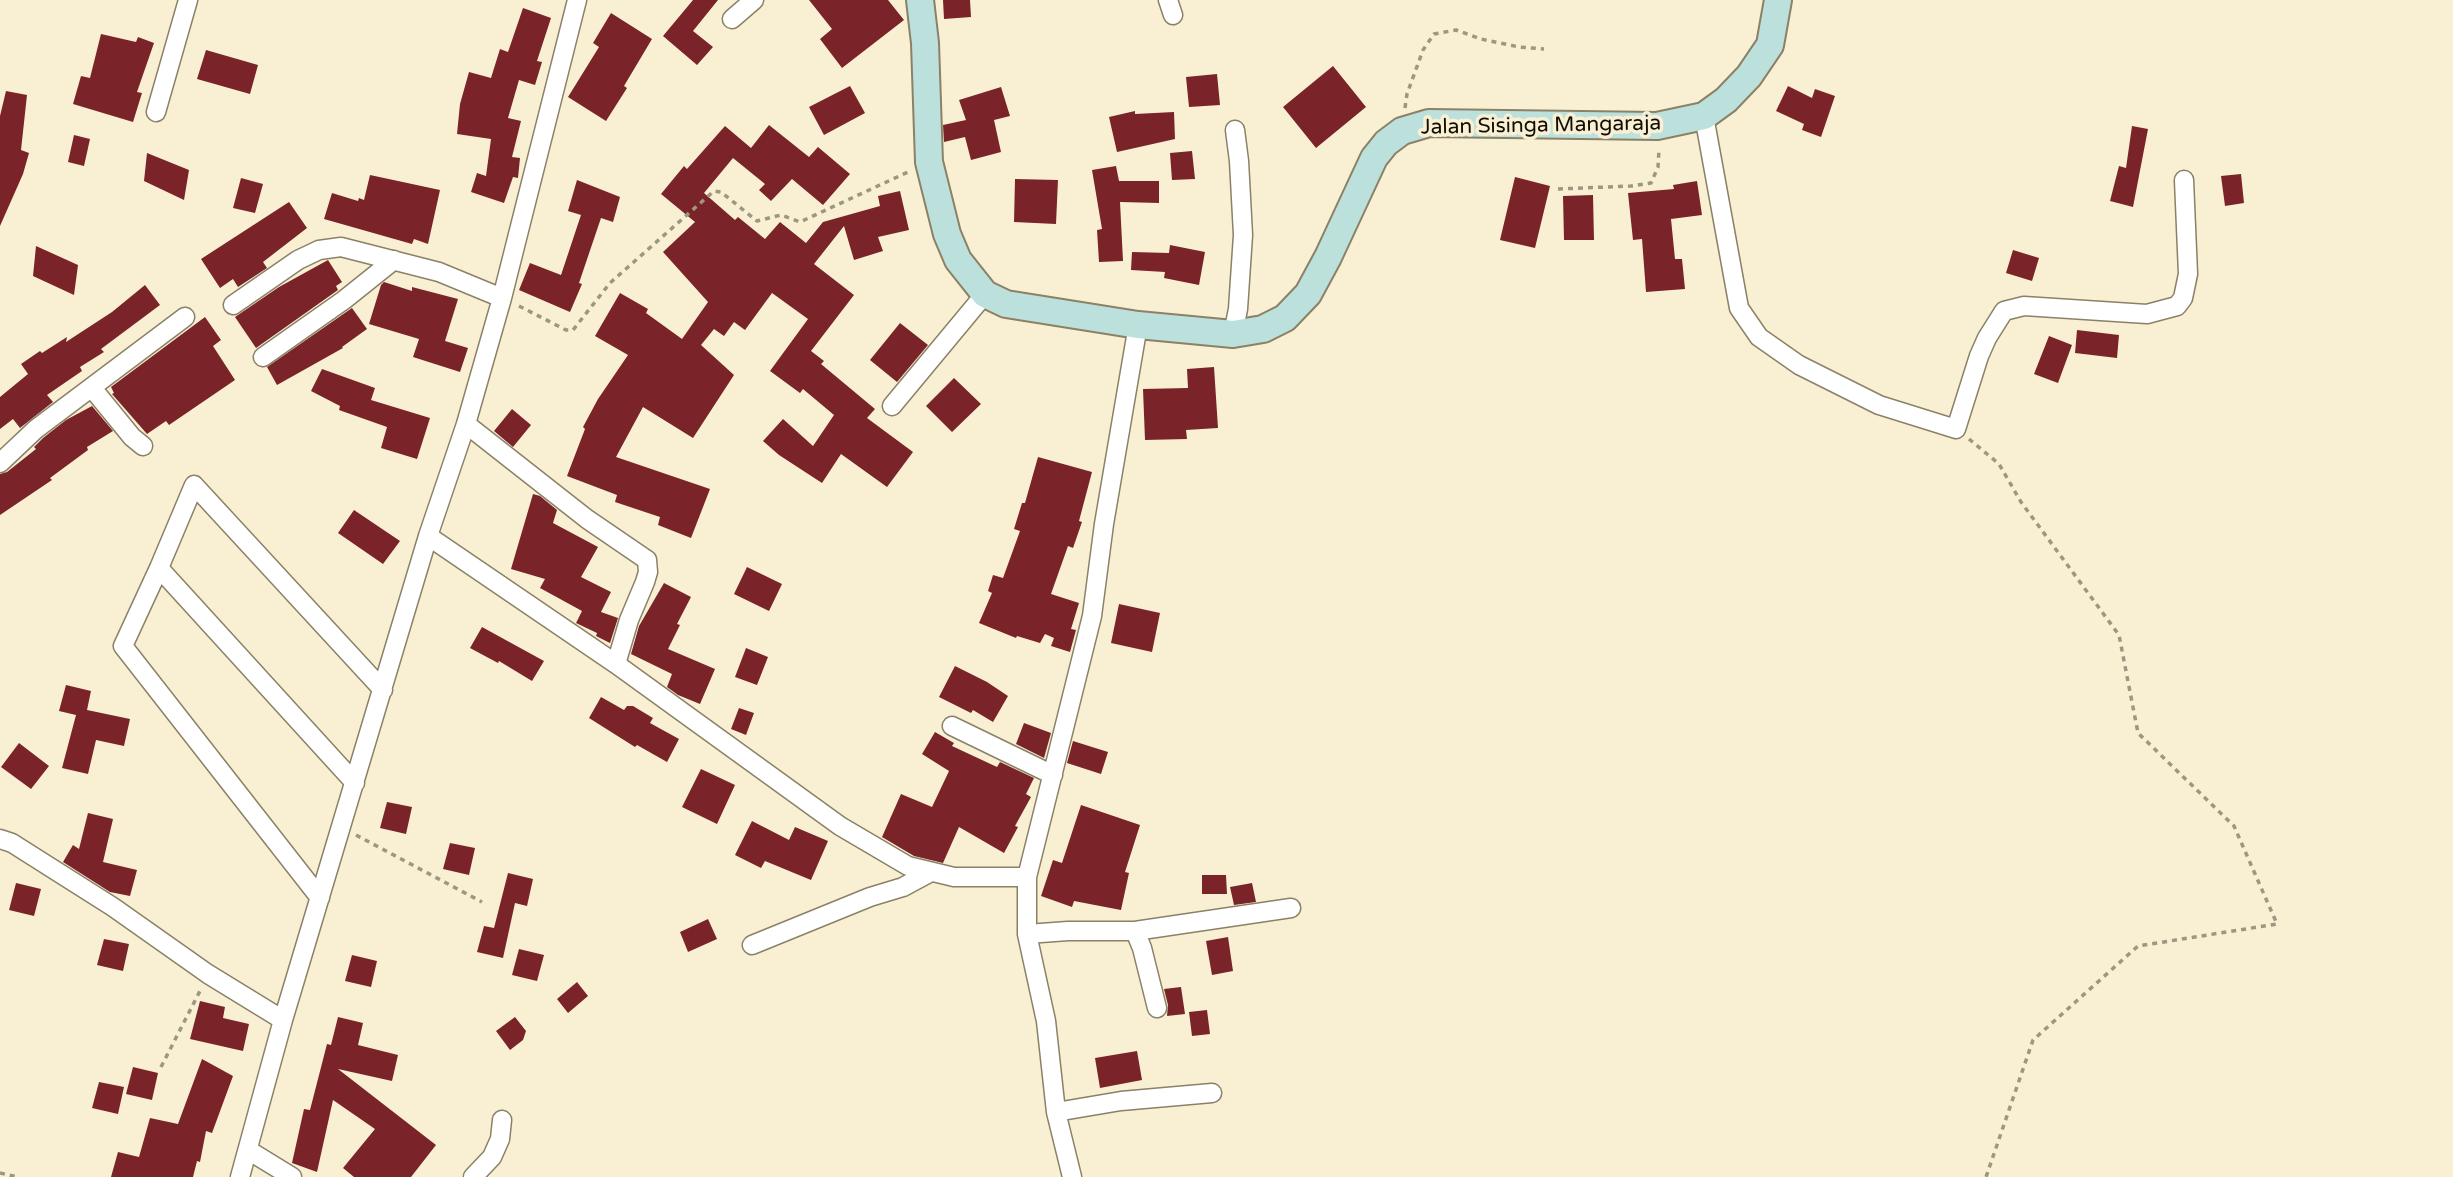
<!DOCTYPE html>
<style>
body{margin:0}
canvas{display:block;background:#f9efd3}
</style>
<canvas width="2453" height="1177"></canvas>
<script>
const g = document.querySelector('canvas').getContext('2d');
g.lineJoin = 'round';
function fillPath(path, color) { g.fillStyle = color; g.fill(path, 'evenodd'); }
const shape = rows => new Path2D(rows.map(r => 'M' + r).join(''));
function strokePath(path, color, width, dash) { g.strokeStyle = color; g.lineWidth = width; g.lineCap = dash ? 'butt' : 'round'; g.setLineDash(dash || []); g.stroke(path); }
function drawText(font, color, halo, rows, align = 'center') {
  g.font = font + ' "Varela Round",sans-serif'; g.lineWidth = 7; g.setLineDash([]); g.textBaseline = 'middle'; g.strokeStyle = halo; g.fillStyle = color; for (const [text, x, y, turn = 0] of rows) {
    g.save(); g.translate(x, y); g.rotate((+turn || 0) * Math.PI / 180); g.textAlign = isNaN(turn) ? turn : align; if (halo) g.strokeText(text, 0, 0); g.fillText(text, 0, 0); g.restore();
  }
}
fillPath(shape([
 [693,0,718,0,693,31,713,47,697,65,663,36],
 [809,0,888,0,904,20,842,68,820,39,832,29],
 [943,0,970,0,971,17,944,19],
 [523,8,551,18,537,61,542,62,535,85,519,80,508,118,521,121,512,157,520,158,518,178,513,177,504,203,471,192,477,173,486,176,491,139,457,134,460,104,469,72,491,78,500,49,508,52],
 [611,13,652,39,624,86,627,88,606,121,568,97,599,47,593,43],
 [101,34,136,42,138,37,154,43,137,92,142,93,133,122,73,104,81,76,90,78],
 [206,50,258,65,250,94,197,79],
 [1333,66,1366,107,1316,148,1283,107],
 [1217,74,1220,105,1189,107,1186,77],
 [850,86,865,113,824,135,809,107],
 [1788,86,1812,98,1815,89,1835,96,1821,137,1802,130,1804,124,1776,111],
 [1001,87,1010,116,994,120,1001,152,971,160,965,137,944,142,943,125,966,120,959,100],
 [6,91,27,95,21,150,29,153,23,174,0,226,0,116],
 [1135,111,1135,114,1174,112,1175,139,1117,152,1109,117],
 [769,125,809,157,818,147,850,174,823,205,792,179,771,201,759,190,765,184,733,158,704,193,735,220,738,217,765,239,780,222,806,243,823,222,880,206,878,196,900,191,909,230,878,237,883,251,854,260,844,226,814,264,854,295,811,351,824,361,821,364,875,409,867,418,913,452,887,487,841,454,822,483,779,455,763,441,783,419,813,446,834,415,803,389,800,393,770,371,808,319,772,293,745,330,734,322,724,336,714,329,701,345,734,375,693,438,643,407,616,457,710,489,691,538,658,525,660,517,615,502,617,495,567,476,585,429,583,427,598,399,628,355,595,336,620,293,648,309,646,313,682,339,708,302,663,252,695,222,661,194,684,166,687,169,725,126,751,148],
 [2132,126,2148,129,2133,207,2110,201,2119,166,2126,168],
 [74,135,90,139,84,166,68,162],
 [1192,151,1195,179,1172,180,1170,153],
 [147,153,189,170,184,200,144,181],
 [1116,166,1119,181,1159,181,1159,203,1120,202,1123,261,1099,262,1097,230,1102,229,1092,170],
 [2241,174,2244,203,2225,206,2221,176],
 [370,175,440,190,428,244,414,239,412,244,324,219,332,193,358,201,359,198,364,200],
 [1515,177,1550,186,1535,248,1500,240],
 [241,178,263,184,255,213,233,208],
 [1015,179,1058,180,1056,224,1014,222],
 [577,180,620,197,613,222,601,218,579,283,582,284,570,312,519,290,530,263,561,275,581,215,568,211],
 [1697,181,1702,215,1671,219,1675,259,1682,259,1685,289,1646,292,1642,239,1633,240,1628,193,1674,189,1673,185],
 [1593,195,1594,240,1564,240,1563,196],
 [289,202,307,228,263,262,267,268,238,287,233,279,220,288,201,259],
 [1170,245,1205,252,1199,285,1164,278,1165,272,1131,270,1132,252,1169,253],
 [36,246,78,265,74,295,33,276],
 [2013,250,2039,258,2032,281,2006,273],
 [328,260,342,282,336,286,338,290,256,348,235,317,279,287],
 [384,282,412,291,412,287,458,299,445,341,468,348,460,372,413,357,419,339,369,324,381,285],
 [145,285,160,305,101,349,104,352,80,367,82,371,47,395,53,402,20,428,13,419,0,429,0,397,28,374,21,364,40,351,42,353,67,337,66,342,112,312],
 [352,308,367,329,342,347,343,348,277,385,267,367],
 [205,317,221,340,213,346,235,380,169,425,166,421,147,434,112,394,114,393,111,387],
 [900,323,928,345,897,382,870,360],
 [2077,330,2119,335,2117,358,2075,353],
 [2049,336,2072,345,2058,383,2034,374],
 [1214,367,1218,428,1186,430,1187,439,1145,440,1143,389,1188,388,1187,369],
 [322,369,375,388,371,400,430,418,417,459,381,448,387,427,339,410,340,406,311,391],
 [954,378,981,404,952,432,926,406],
 [92,406,113,431,87,447,88,450,50,478,52,480,0,515,0,474,7,472,36,449,34,447,43,438,66,420],
 [512,409,531,425,513,447,494,431],
 [1038,457,1092,472,1079,521,1082,522,1073,548,1068,546,1051,594,1079,603,1071,629,1076,630,1070,652,1051,646,1054,638,1045,634,1040,643,1017,636,1016,638,979,623,992,593,988,591,993,575,1003,578,1020,531,1014,529,1022,503,1025,503],
 [533,494,540,496,557,510,553,523,598,547,581,577,611,592,601,612,618,618,610,643,596,636,597,633,576,623,582,611,540,588,545,579,511,569],
 [354,510,400,541,383,564,338,533],
 [747,567,782,584,769,611,734,594],
 [664,583,691,597,677,624,680,625,668,649,715,669,700,704,678,695,667,687,672,674,631,654,639,626],
 [1119,604,1160,613,1152,652,1111,643],
 [482,627,544,661,532,681,499,661,498,663,470,648],
 [746,648,768,657,757,685,735,677],
 [955,666,987,682,1008,696,993,722,973,710,971,713,939,697],
 [66,685,91,691,87,710,130,719,124,746,96,740,88,774,62,768,76,715,59,711],
 [601,697,624,710,627,706,633,706,653,718,650,723,679,739,667,762,637,745,635,747,589,718],
 [739,708,754,713,746,735,731,729],
 [1024,723,1051,733,1044,758,1016,744],
 [935,732,954,743,952,746,997,767,1000,762,1034,778,1026,794,1031,797,1015,826,1018,827,1004,853,959,827,943,863,914,856,882,837,901,794,932,807,949,771,922,754],
 [1073,741,1108,752,1101,774,1067,763],
 [19,743,49,766,31,789,1,767],
 [701,769,735,785,717,824,682,807],
 [387,802,412,807,406,834,380,828],
 [1081,805,1140,825,1125,872,1129,873,1121,910,1074,901,1072,907,1041,896,1053,860,1062,863],
 [88,813,113,819,103,862,137,870,130,896,110,892,63,862,73,845,79,849],
 [752,821,789,840,795,827,828,841,811,880,765,861,761,868,735,855],
 [450,843,475,848,469,875,443,869],
 [508,873,533,879,527,906,515,903,503,958,477,952,484,926,494,928],
 [1202,875,1226,875,1227,894,1202,894],
 [16,883,41,889,34,916,9,910],
 [1252,883,1256,902,1234,905,1230,887],
 [708,919,717,939,688,952,680,932],
 [1228,937,1233,971,1212,975,1206,941],
 [104,939,129,944,123,971,97,965],
 [519,949,544,955,537,981,512,975],
 [352,955,377,961,371,987,345,981],
 [577,982,588,996,568,1013,557,999],
 [1181,987,1185,1014,1167,1016,1168,1005,1164,989],
 [200,1001,225,1007,223,1018,249,1024,243,1051,190,1039],
 [1207,1010,1210,1034,1192,1036,1189,1012],
 [338,1017,363,1023,358,1045,398,1055,392,1081,338,1069,436,1145,411,1177,354,1177,343,1168,375,1129,333,1100,317,1172,292,1163,304,1109,310,1110,327,1044,331,1045],
 [515,1017,526,1031,523,1040,510,1050,496,1031],
 [1137,1051,1142,1080,1100,1088,1095,1058],
 [202,1059,233,1076,212,1133,206,1131,200,1162,197,1161,193,1177,111,1177,118,1152,139,1157,150,1118,178,1124],
 [133,1067,158,1073,152,1100,126,1094],
 [99,1082,124,1087,118,1114,92,1108]
]), '#7a2429');
const street = shape([
 [1168,0,1173,15],
 [732,19,754,0],
 [156,112,188,0],
 [1704,116,1739,308,1759,337,1799,365,1879,405,1956,429,1979,356,1987,338,2004,311,2024,306,2147,314,2177,306,2183,298,2188,274,2184,180],
 [233,305,298,260,319,250,341,247,439,272,502,298],
 [1233,334,1238,309,1243,235,1239,161,1235,130],
 [263,357,344,300,394,260],
 [92,388,132,437,143,446],
 [892,406,985,294],
 [466,424,587,519,647,560,648,572,645,582,629,620,616,664],
 [0,463,36,429,185,317],
 [428,536,616,664,840,826,908,866,954,877,1027,877,1092,616,1104,524,1138,325],
 [159,568,355,783],
 [952,726,1053,775],
 [0,839,12,843,113,907,208,974,283,1020],
 [1027,877,1027,934,1046,1021,1056,1112,1121,1101,1212,1093],
 [320,898,123,646,159,568,194,485,383,690],
 [1135,931,1142,948,1157,1008],
 [1027,934,1068,931,1135,931,1291,908],
 [752,945,870,897,903,887,929,873],
 [1056,1112,1072,1177],
 [248,1150,292,1177],
 [240,1177,283,1020,428,536,466,424,502,298,577,0],
 [473,1177,492,1157,500,1139,502,1120]
]);
const secondary = shape([
 [920,0,925,43,929,162,947,234,958,260,985,294,1006,304,1138,325,1233,334,1263,329,1285,318,1308,294,1328,257,1374,158,1386,143,1402,131,1429,123,1657,126,1704,116,1726,100,1749,76,1770,45,1778,0]
]);
strokePath(street, '#8a8167', 21);
strokePath(secondary, '#8a8167', 30);
strokePath(shape([
 [1405,108,1407,94,1423,50,1434,34,1456,30,1481,39,1519,47,1544,49],
 [1558,189,1631,186,1651,183,1658,167,1659,149],
 [519,306,566,330,573,330,610,283,714,191,721,192,757,221,781,215,800,222,908,172],
 [1969,439,1999,464,2021,502,2119,635,2138,733,2234,826,2277,924,2138,946,2033,1040,1986,1177],
 [356,835,482,902],
 [161,1067,201,989],
 [0,1173,18,1177]
]), '#9d9681', 3.5, [5, 5]);
strokePath(street, '#fff', 18);
strokePath(secondary, '#bce1dd', 26);
drawText('21px', '#100d04', '#f9efd3', [
 ["Jalan Sisinga Mangaraja",1541,126,-1]
]);
</script>
